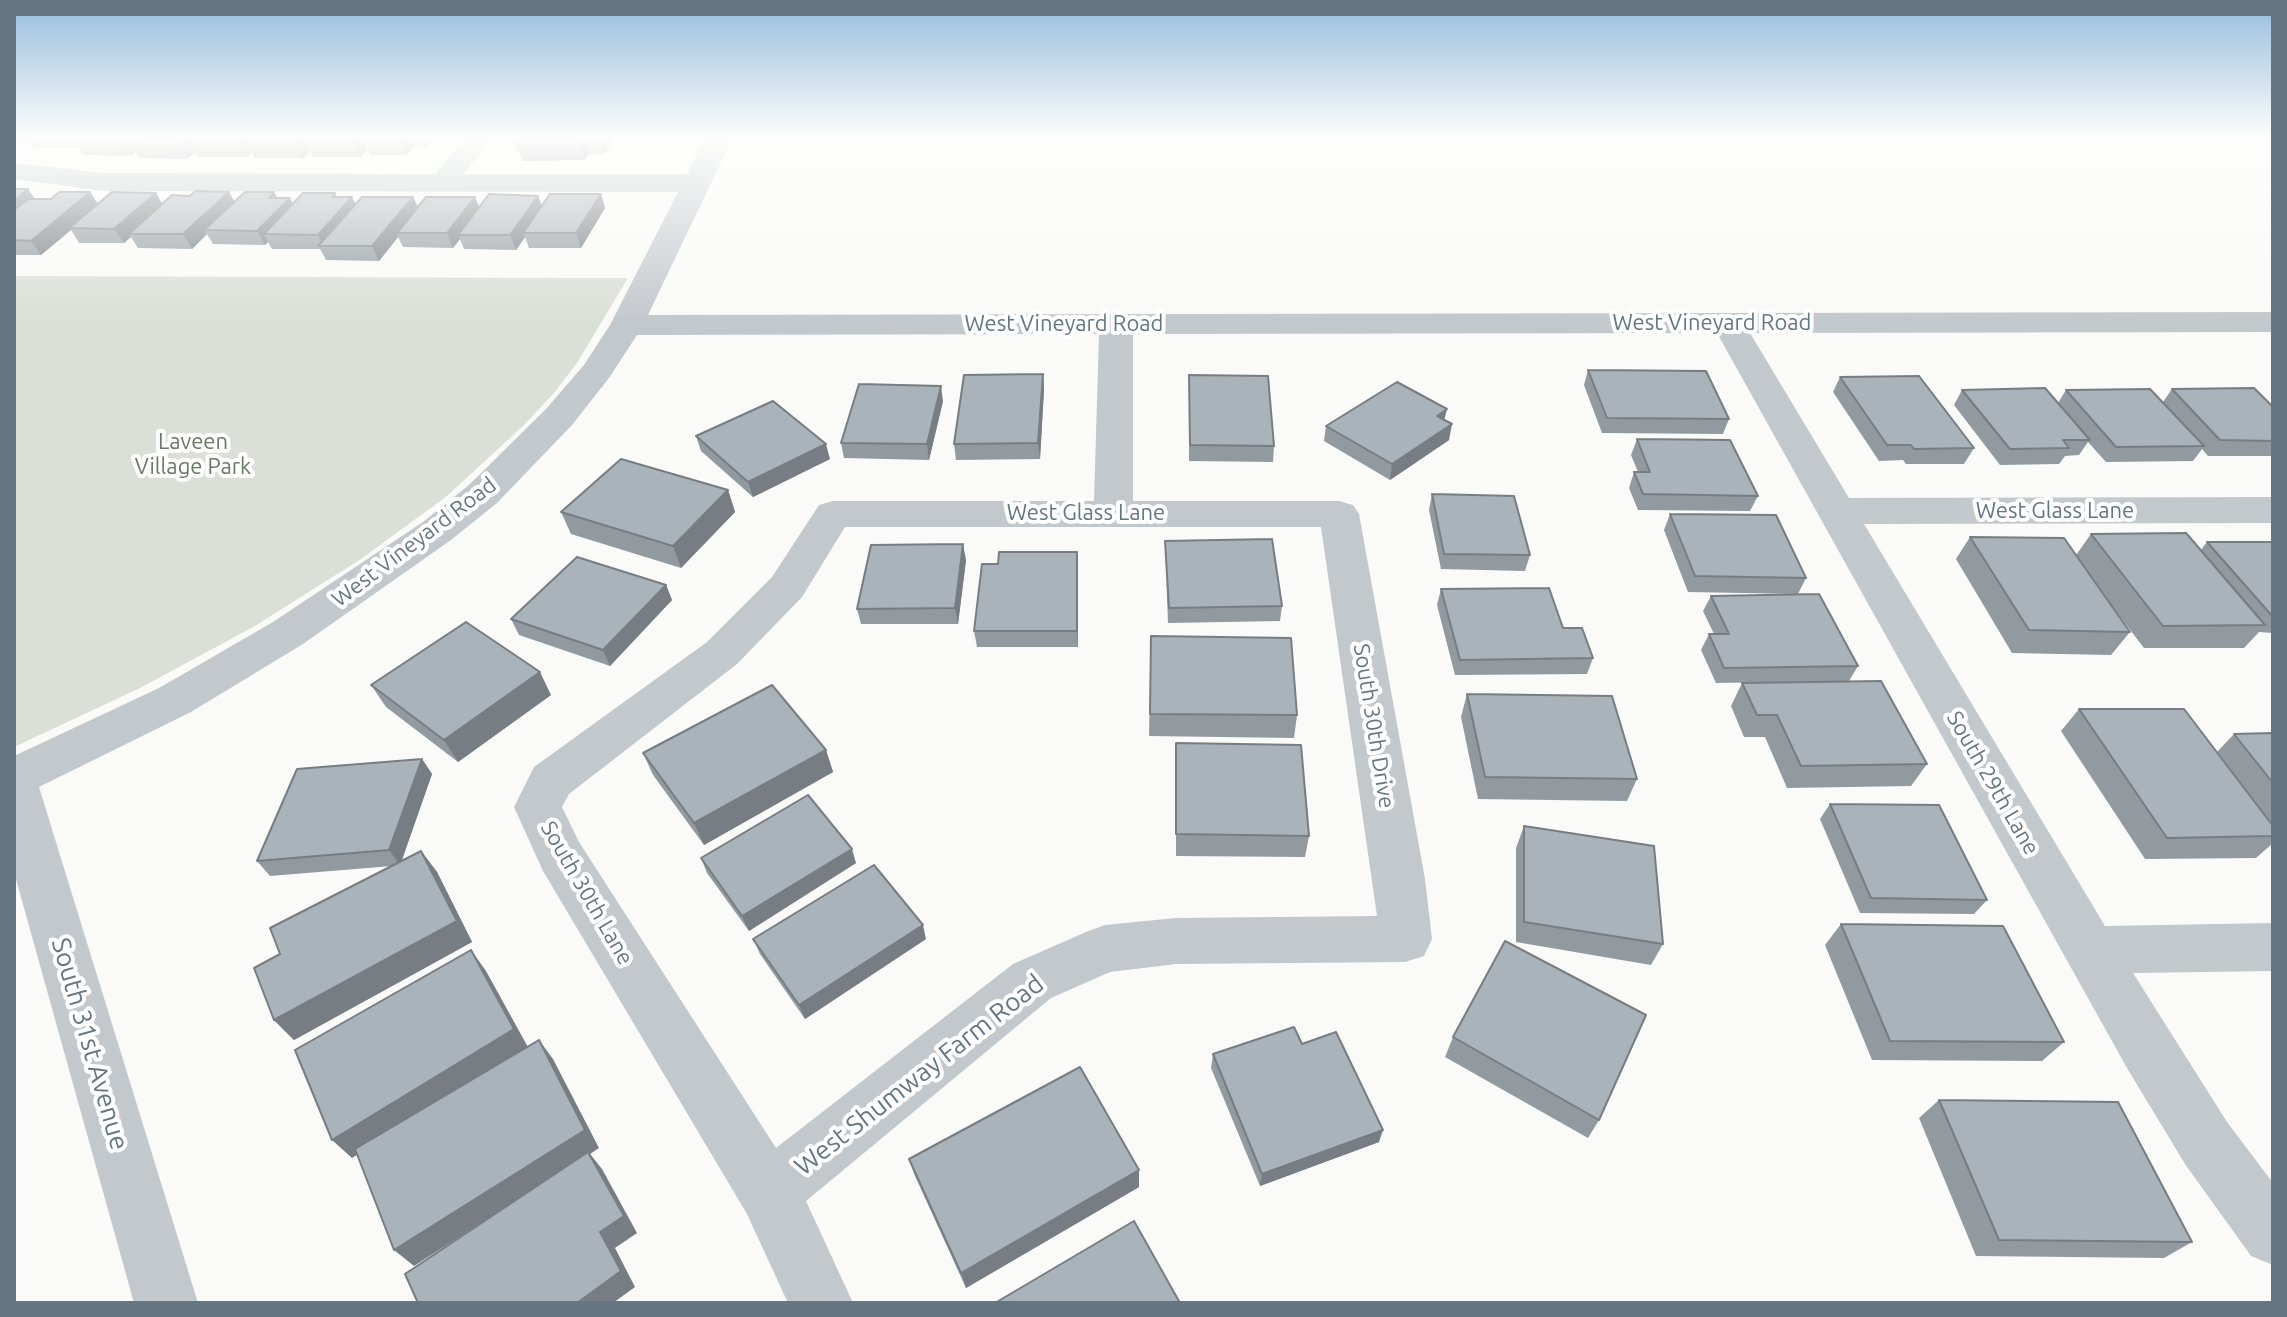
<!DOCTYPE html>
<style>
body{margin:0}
#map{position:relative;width:2287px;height:1317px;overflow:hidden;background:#fafaf8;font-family:Ubuntu,sans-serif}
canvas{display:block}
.frame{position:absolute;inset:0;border:16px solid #657683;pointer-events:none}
</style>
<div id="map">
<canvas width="2287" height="1317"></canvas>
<div class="frame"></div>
</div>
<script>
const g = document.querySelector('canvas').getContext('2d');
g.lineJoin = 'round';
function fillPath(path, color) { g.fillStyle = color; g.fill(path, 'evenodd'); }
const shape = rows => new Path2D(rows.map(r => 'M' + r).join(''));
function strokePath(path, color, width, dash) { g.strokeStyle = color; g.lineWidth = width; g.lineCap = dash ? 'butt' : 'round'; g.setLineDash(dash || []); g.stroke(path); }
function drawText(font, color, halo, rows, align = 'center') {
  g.font = font + ' Ubuntu,sans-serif'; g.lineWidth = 8; g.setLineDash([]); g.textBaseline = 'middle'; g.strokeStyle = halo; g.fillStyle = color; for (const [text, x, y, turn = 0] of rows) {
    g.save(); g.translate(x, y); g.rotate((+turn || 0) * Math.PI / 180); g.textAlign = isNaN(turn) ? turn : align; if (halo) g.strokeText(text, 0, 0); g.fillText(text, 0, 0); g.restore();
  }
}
fillPath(shape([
 [14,276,571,278,628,278,577,363,554,393,525,424,447,496,361,559,255,626,140,688,14,747]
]), '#dadfd7');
fillPath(shape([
 [465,137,493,137,464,174,687,174,705,137,733,137,648,315,2273,312,2273,332,1750,333,1849,498,2273,497,2273,523,1864,524,2105,926,2273,923,2273,971,2133,973,2227,1122,2273,1183,2273,1265,2251,1256,2185,1164,2127,1068,1717,333,1133,334,1133,501,1339,501,1353,505,1359,514,1425,879,1432,939,1424,956,1405,962,1176,964,1110,972,1051,998,806,1201,853,1303,788,1303,747,1214,543,871,514,807,534,767,707,642,772,577,819,505,833,501,1094,501,1099,334,637,335,609,378,572,425,497,503,451,540,303,644,191,712,39,787,198,1303,134,1303,14,872,14,756,159,688,273,622,423,522,469,485,546,409,584,365,610,325,678,192,104,191,14,179,14,163,104,173,435,174,465,137],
 [845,527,1321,527,1377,916,1176,918,1105,925,1086,932,1013,964,776,1148,579,842,562,807,569,794,737,664,802,597,845,527]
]), '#c3c8cc');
fillPath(shape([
 [14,137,436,137,427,147,413,147,406,155,371,155,368,149,360,157,313,157,310,151,303,158,255,158,252,152,247,157,198,157,195,152,187,159,139,158,135,152,131,156,84,155,79,148,35,148,31,142,14,142],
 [511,137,614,137,614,138,605,154,589,154,584,160,523,161,519,151,516,151],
 [14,189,35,199,51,199,90,192,98,204,156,193,162,204,234,201,277,198,293,204,335,193,337,197,356,204,413,197,418,207,542,206,601,194,605,208,581,248,529,248,525,237,516,250,464,249,460,239,453,248,403,247,398,237,379,261,326,260,320,249,272,249,268,242,265,245,213,244,207,234,192,249,138,248,131,237,124,243,79,243,71,230,41,255,14,255],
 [1588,370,1729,419,1723,434,1602,433,1584,385],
 [1043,374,1044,389,1040,459,956,460,954,444],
 [1189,376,1274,446,1273,462,1189,461],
 [1840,377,1974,448,1964,464,1906,464,1903,460,1879,461,1833,392],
 [2172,389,2273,407,2273,456,2208,456,2202,449,2193,461,2106,462,2088,442,2079,455,2065,456,2059,464,2000,465,1954,405,1962,390,2058,403,2066,390,2163,402],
 [943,401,929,460,844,458,841,443],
 [1447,409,1444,420,1449,440,1390,480,1324,441,1326,426],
 [696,436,830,459,753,497,701,451],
 [1637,439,1758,496,1750,511,1638,510,1629,488,1634,472,1638,472,1631,455],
 [728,490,735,512,681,568,571,534,561,512],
 [1432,494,1530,555,1525,571,1441,569,1429,510],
 [1670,514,1806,578,1798,594,1688,592,1664,530],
 [2091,534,2201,550,2207,542,2273,542,2273,633,2259,632,2244,648,2144,648,2099,589,2130,632,2111,655,2012,653,1956,559,1970,537,2076,555],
 [1165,541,1282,606,1280,621,1168,623],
 [966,560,958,624,861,624,857,609],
 [1078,568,1078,647,977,647,974,631],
 [666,585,672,600,610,666,519,635,511,619],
 [1441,589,1563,628,1593,658,1587,674,1455,675,1437,605],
 [1711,596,1858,666,1849,681,1716,683,1701,650,1709,634,1714,634,1703,611],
 [1151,636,1297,715,1294,738,1149,736],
 [1742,683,1927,764,1911,786,1787,788,1765,737,1744,737,1731,706],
 [371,685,551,695,458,762,386,707],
 [1467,694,1637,779,1627,801,1478,799,1461,717],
 [2079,709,2217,752,2234,734,2273,733,2273,843,2256,858,2145,859,2061,731],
 [1176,743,1309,836,1305,857,1176,856],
 [826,750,833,772,704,845,653,775,643,753],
 [422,759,432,774,402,860,421,851,437,872,472,942,294,1040,274,1020,280,954,392,866,270,876,257,861],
 [1830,804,1987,900,1974,914,1860,913,1820,819],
 [1524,826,1663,944,1651,965,1516,942,1516,848],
 [701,858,856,863,749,931,707,873],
 [1841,924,2064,1042,2042,1061,1872,1060,1825,945],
 [753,939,926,939,805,1019,760,954],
 [1453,1037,1599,1120,1588,1138,1445,1057],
 [1302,1044,1379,1142,1260,1186,1211,1068,1213,1054],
 [1939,1100,2192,1242,2164,1258,1976,1256,1919,1118],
 [909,1159,1139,1170,1139,1187,966,1288,915,1176]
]), '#929a9f');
fillPath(shape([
 [129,137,154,137,131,144,135,152,131,156,123,142],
 [189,137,212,137,190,143,195,152,187,159,180,145],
 [246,137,267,137,247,144,252,152,247,157,239,143],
 [303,137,324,137,306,143,310,151,303,158,296,144],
 [360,137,380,137,365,141,368,149,360,157,354,143],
 [404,137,408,137,413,147,406,155,400,141],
 [423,137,436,137,427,147],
 [603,137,614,137,614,138,605,154,601,140],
 [584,140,589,154,584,160,580,147],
 [28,189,38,203,14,223,14,201],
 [90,192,99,206,69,228,71,230,41,255,31,241],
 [229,192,237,206,204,230,207,234,192,249,183,234],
 [274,192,282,206,290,198,297,212,264,234,268,242,265,245,257,231,269,198],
 [156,193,164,207,129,234,131,237,124,243,114,229],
 [601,194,605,208,581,248,576,233],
 [538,196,544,211,523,233,525,237,516,250,510,235],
 [352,197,359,211,323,246,318,235],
 [413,197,420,211,397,233,398,237,379,261,372,246],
 [475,197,481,211,458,235,460,239,453,248,447,233],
 [1043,374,1044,389,1040,459,1038,443],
 [941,386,943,401,929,460,927,444],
 [1447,409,1443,424,1437,416],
 [1452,424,1449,440,1390,480,1392,464],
 [826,444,830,459,753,497,748,482],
 [728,490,735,512,681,568,673,546],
 [963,544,966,560,958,624,955,608],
 [1077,552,1078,568,1078,647,1077,631],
 [666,585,672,600,610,666,603,650],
 [540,672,551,695,458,762,444,740],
 [826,750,833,772,704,845,694,823],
 [422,759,432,774,400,865,389,850],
 [852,849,856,863,749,931,742,916],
 [421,851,437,872,472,942,294,1040,274,1020],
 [923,925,926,939,805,1019,799,1005],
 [471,950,486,971,529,1049,352,1158,332,1140],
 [539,1040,553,1059,599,1148,590,1154,602,1169,637,1233,615,1248,635,1287,613,1303,577,1303,600,1232,589,1154,414,1266,394,1250],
 [1383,1130,1379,1142,1260,1186,1262,1174],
 [1139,1170,1139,1187,966,1288,961,1273]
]), '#777d82');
const building = shape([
 [81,137,129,137,123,142,75,141,81,137],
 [140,137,189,137,180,145,131,144,140,137],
 [197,137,246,137,239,143,190,143,197,137],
 [255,137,303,137,296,144,247,144,255,137],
 [312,137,360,137,354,143,306,143,312,137],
 [369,137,404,137,400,141,365,141,369,137],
 [511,137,603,137,601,140,584,140,580,147,518,147,524,137,511,137],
 [14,189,28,189,14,201,14,189],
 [195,191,229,192,183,234,129,234,172,195,190,196,195,191],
 [59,192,90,192,31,241,14,240,14,210,29,199,51,199,59,192],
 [112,192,156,193,114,229,69,228,112,192],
 [245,192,274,192,269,198,290,198,257,231,204,230,245,192],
 [303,193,335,193,332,197,352,197,318,235,264,234,303,193],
 [489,194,538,196,510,235,458,235,489,194],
 [550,194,601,194,576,233,523,233,550,194],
 [362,197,413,197,372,246,318,246,362,197],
 [426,197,475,197,447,233,397,233,426,197],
 [1588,370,1706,371,1729,419,1607,418,1588,370],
 [1043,374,1038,443,954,444,964,375,1043,374],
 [1189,375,1268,376,1274,446,1190,445,1189,375],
 [1919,376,1974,448,1914,449,1911,445,1887,445,1840,377,1919,376],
 [1397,382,1447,409,1437,416,1452,424,1392,464,1326,426,1397,382],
 [859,384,941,386,927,444,841,443,859,384],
 [2045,388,2090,440,2063,440,2069,448,2010,449,1962,390,2045,388],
 [2254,388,2273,407,2273,441,2220,440,2172,389,2254,388],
 [2150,389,2204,446,2116,447,2066,390,2150,389],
 [773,401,826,444,748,482,696,436,773,401],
 [1637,439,1730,440,1758,496,1643,494,1634,472,1650,472,1637,439],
 [621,459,728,490,673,546,561,512,621,459],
 [1432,494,1514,496,1530,555,1444,554,1432,494],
 [1670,514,1776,515,1806,578,1695,576,1670,514],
 [2186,533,2265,625,2163,626,2091,534,2186,533],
 [1970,537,2064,538,2130,632,2029,630,1970,537],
 [1272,539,1282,606,1169,608,1165,541,1272,539],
 [2207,542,2273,542,2273,617,2207,542],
 [963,544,955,608,857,609,871,545,963,544],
 [999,552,1077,552,1077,631,974,631,982,564,998,564,999,552],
 [577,557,666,585,603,650,511,619,577,557],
 [1549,588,1563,628,1582,628,1593,658,1460,660,1441,589,1549,588],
 [1819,594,1858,666,1724,668,1709,634,1729,634,1711,596,1819,594],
 [466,622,540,672,444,740,371,685,466,622],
 [1151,636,1291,638,1297,715,1150,714,1151,636],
 [1881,681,1927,764,1801,766,1777,715,1757,715,1742,683,1881,681],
 [772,685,826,750,694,823,643,753,772,685],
 [1467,694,1612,696,1637,779,1485,777,1467,694],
 [2079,709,2184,709,2273,826,2273,836,2167,838,2079,709],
 [2273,733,2273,783,2234,734,2273,733],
 [1176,743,1301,745,1309,836,1176,834,1176,743],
 [422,759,389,850,257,861,297,769,422,759],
 [808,795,852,849,742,916,701,858,808,795],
 [1830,804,1939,805,1987,900,1871,898,1830,804],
 [1524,826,1654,846,1663,944,1524,922,1524,826],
 [421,851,457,921,274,1020,254,968,280,954,270,928,421,851],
 [874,865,923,925,799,1005,753,939,874,865],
 [1841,924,2003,926,2064,1042,1890,1041,1841,924],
 [1505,941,1646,1015,1599,1120,1453,1037,1505,941],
 [471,950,514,1029,332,1140,295,1050,471,950],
 [1294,1027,1302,1044,1336,1032,1383,1130,1262,1174,1213,1054,1294,1027],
 [539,1040,585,1130,394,1250,355,1149,539,1040],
 [1080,1067,1139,1170,961,1273,909,1159,1080,1067],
 [1939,1100,2118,1102,2192,1242,1999,1240,1939,1100],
 [588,1152,624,1216,600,1232,621,1271,577,1303,418,1303,405,1274,588,1152],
 [1134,1221,1180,1303,995,1303,1134,1221]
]);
fillPath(building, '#aab3b9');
strokePath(building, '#777d82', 2);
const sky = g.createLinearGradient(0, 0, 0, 321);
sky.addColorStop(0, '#96bcdc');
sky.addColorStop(0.43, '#fdfdfc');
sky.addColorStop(1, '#fdfdfc00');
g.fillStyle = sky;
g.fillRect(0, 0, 2287, 321);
drawText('22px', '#657683', '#fff', [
 ["West Vineyard Road",1712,323],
 ["West Vineyard Road",1064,324],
 ["West Glass Lane",2055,511],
 ["West Glass Lane",1086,513],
 ["West Vineyard Road",414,542,-37],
 ["South 30th Drive",1374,726,81],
 ["South 29th Lane",1993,783,60],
 ["South 30th Lane",587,893,60]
]);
drawText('22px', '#687a64', '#fff', [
 ["Laveen",193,442],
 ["Village Park",193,467]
]);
drawText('26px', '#657683', '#fff', [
 ["South 31st Avenue",90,1044,74],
 ["West Shumway Farm Road",919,1075,-38]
]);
</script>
